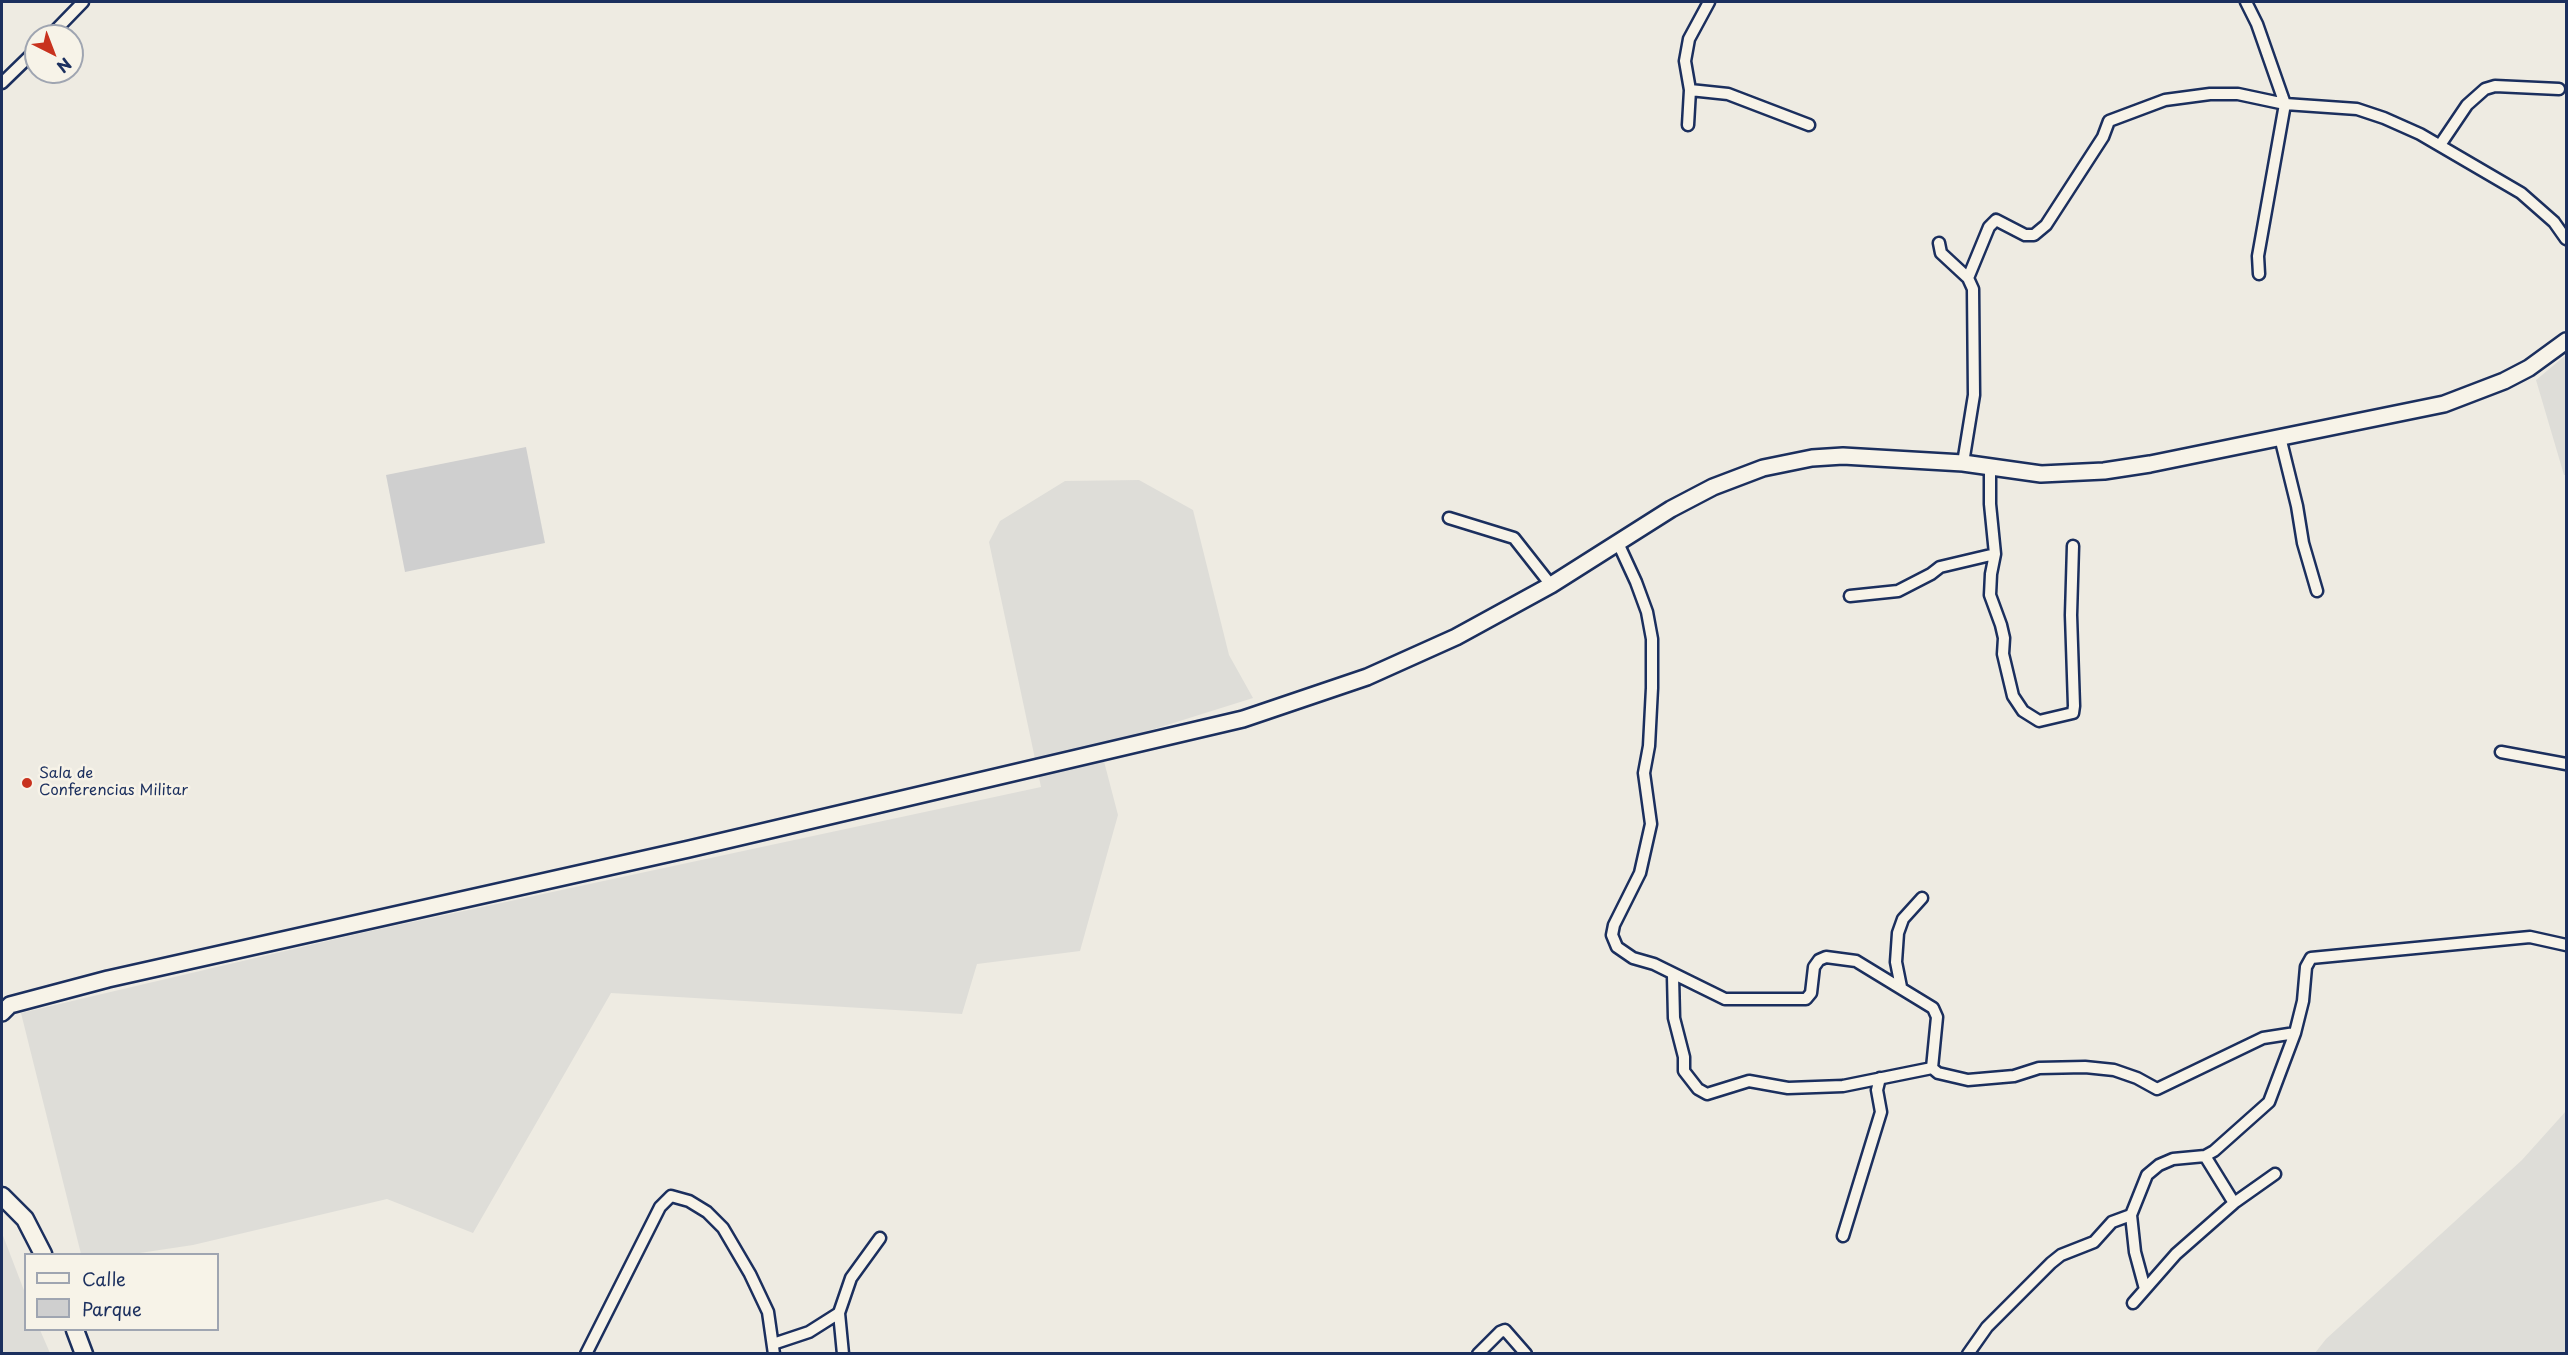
<!DOCTYPE html>
<style>
body{margin:0}
#map{position:relative;width:2568px;height:1355px;overflow:hidden;background:#eeebe2;font-family:"Playpen Sans",sans-serif}
canvas{display:block}
.frame{position:absolute;inset:0;border:3px solid #1b2f5e;pointer-events:none}
.legend{position:absolute;left:24px;top:1253px;width:195px;height:78px;box-sizing:border-box;background:#f7f3e8;border:2px solid #9fa5b1;margin:0;padding:8px 10px;list-style:none;font-size:18px;color:#1b2f5e}
.legend li{display:flex;align-items:center;gap:12px;height:30px}
.legend b{width:30px;border:2px solid #9fa5b1}
.north{position:absolute;left:24px;top:24px;width:60px;height:60px;box-sizing:border-box;background:#f7f3e8;border:2px solid #9fa5b1;border-radius:50%;rotate:138deg;font-size:16px;font-weight:700;line-height:24px;text-align:center;color:#1b2f5e}
.north::after{content:'';display:block;margin:auto;width:21px;height:27px;background:#c8321e;clip-path:polygon(50% 0,100% 100%,50% 72%,0 100%)}
</style>
<div id="map">
<canvas width="2568" height="1355"></canvas>
<div class="frame"></div>
<ul class="legend">
<li><b style="height:8px;background:#f7f3e8"></b>Calle</li>
<li><b style="height:16px;background:#cfcfcf"></b>Parque</li>
</ul>
<div class="north">N</div>
</div>
<script>
const g = document.querySelector('canvas').getContext('2d');
g.lineJoin = 'round';
function fillPath(path, color) { g.fillStyle = color; g.fill(path, 'evenodd'); }
const shape = rows => new Path2D(rows.map(r => 'M' + r).join(''));
function strokePath(path, color, width, dash) { g.strokeStyle = color; g.lineWidth = width; g.lineCap = dash ? 'butt' : 'round'; g.setLineDash(dash || []); g.stroke(path); }
function drawText(font, color, halo, rows, align = 'center') {
  g.font = font + ' "Playpen Sans",sans-serif'; g.lineWidth = 5; g.setLineDash([]); g.textBaseline = 'middle'; g.strokeStyle = halo; g.fillStyle = color; for (const [text, x, y, turn = 0] of rows) {
    g.save(); g.translate(x, y); g.rotate((+turn || 0) * Math.PI / 180); g.textAlign = isNaN(turn) ? turn : align; if (halo) g.strokeText(text, 0, 0); g.fillText(text, 0, 0); g.restore();
  }
}
fillPath(shape([
 [2566,355,2566,475,2564,475,2536,380],
 [1139,480,1193,510,1229,655,1253,698,1100,746,1118,815,1080,951,977,964,962,1014,611,993,473,1233,387,1199,193,1245,133,1254,81,1254,21,1013,366,932,1041,787,989,542,1000,521,1065,481],
 [2566,1111,2566,1353,2315,1353,2326,1339,2522,1160],
 [2,1233,25,1293,26,1330,40,1330,50,1353,2,1353]
]), '#deddd8');
fillPath(shape([
 [526,447,545,543,405,572,386,475]
]), '#cfcfcf');
const minor = shape([
 [2246,2,2257,24,2285,104,2258,256,2259,274],
 [50,36,83,2],
 [2,83,36,50],
 [1690,90,1728,94,1809,125],
 [1688,125,1690,90,1685,61,1689,39,1709,2],
 [2440,145,2467,105,2485,89,2495,86,2559,89],
 [1939,243,1941,253,1968,278,1973,289,1974,395,1963,463],
 [1968,278,1989,227,1996,220,2025,235,2034,235,2046,225,2103,137,2109,121,2165,100,2210,94,2238,94,2285,104,2357,109,2384,118,2420,134,2521,193,2554,222,2566,239],
 [2280,437,2297,506,2303,543,2317,591],
 [1990,469,1990,504,1995,554,1991,574,1990,595,2001,625,2004,638,2003,654,2013,696,2023,711,2039,721,2073,713,2074,706,2071,615,2073,546],
 [1449,518,1514,538,1551,585],
 [1618,543,1636,582,1647,612,1652,639,1652,688,1649,746,1644,773,1651,824,1640,873,1614,925,1612,935,1617,947,1633,958,1654,964,1725,999,1806,999,1811,993,1814,967,1819,960,1826,957,1856,961,1933,1008,1937,1017,1932,1068],
 [1850,596,1898,591,1931,574,1940,567,1995,554],
 [2501,752,2566,764],
 [1673,976,1674,1018,1684,1057,1684,1071,1698,1089,1707,1094,1749,1081,1788,1088,1843,1086,1932,1068,1938,1073,1968,1080,2014,1076,2039,1068,2085,1067,2114,1070,2137,1078,2157,1089,2263,1038,2295,1033],
 [1901,987,1896,962,1898,933,1903,919,1922,898],
 [2205,1156,2234,1203],
 [1843,1236,1881,1112,1877,1090,1880,1078],
 [2145,1289,2135,1252,2131,1215,2147,1175,2159,1165,2173,1159,2205,1156,2214,1151,2269,1102,2295,1033,2303,1001,2306,967,2311,958,2530,937,2566,945],
 [2133,1303,2176,1254,2234,1203,2275,1174],
 [773,1344,809,1332,839,1313],
 [586,1354,660,1207,671,1196,689,1201,707,1212,723,1228,750,1274,768,1312,774,1354],
 [843,1354,839,1313,851,1278,880,1238],
 [1478,1354,1500,1332,1505,1330,1526,1354],
 [1968,1354,1987,1327,2051,1263,2061,1255,2094,1242,2112,1222,2131,1215]
]);
const secondary = shape([
 [2,1013,10,1005,108,979,689,849,1243,719,1367,677,1456,637,1551,585,1671,509,1713,487,1763,468,1812,458,1843,456,1963,463,2041,474,2104,471,2150,464,2444,404,2504,381,2529,368,2566,341]
]);
const primary = shape([
 [2,1196,25,1219,43,1254],
 [75,1330,84,1354]
]);
strokePath(minor, '#1b2f5e', 15);
strokePath(secondary, '#1b2f5e', 20);
strokePath(primary, '#1b2f5e', 21);
strokePath(minor, '#f7f3e8', 10);
strokePath(secondary, '#f7f3e8', 15);
strokePath(primary, '#f7f3e8', 16);
for (const [x, y, r, color] of [
 [27,783,6,"#c8321e"]
]) { const dot = new Path2D(); dot.arc(x, y, r, 0, 2 * Math.PI); g.fillStyle = color; g.fill(dot); strokePath(dot, '#f7f3e8', 2); }
drawText('15px', '#1b2f5e', '#f7f3e8', [
 ["Sala de",39,774],
 ["Conferencias Militar",39,791]
], 'left');
</script>
